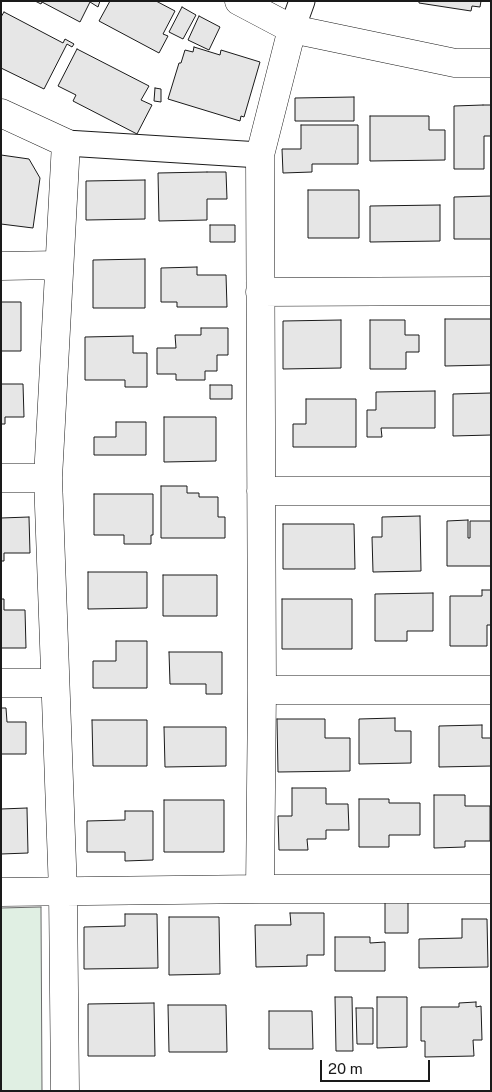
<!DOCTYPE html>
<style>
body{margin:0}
#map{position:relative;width:492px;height:1092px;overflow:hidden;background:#fff;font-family:"Public Sans",sans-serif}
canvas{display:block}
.frame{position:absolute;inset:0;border:2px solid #1a1a1a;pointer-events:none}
.scale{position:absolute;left:320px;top:1060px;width:110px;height:22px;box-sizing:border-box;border:2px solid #1a1a1a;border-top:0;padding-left:6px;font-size:15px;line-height:18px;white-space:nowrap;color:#1a1a1a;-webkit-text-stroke:4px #fff;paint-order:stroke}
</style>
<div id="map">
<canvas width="492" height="1092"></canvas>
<div class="frame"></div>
<div class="scale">20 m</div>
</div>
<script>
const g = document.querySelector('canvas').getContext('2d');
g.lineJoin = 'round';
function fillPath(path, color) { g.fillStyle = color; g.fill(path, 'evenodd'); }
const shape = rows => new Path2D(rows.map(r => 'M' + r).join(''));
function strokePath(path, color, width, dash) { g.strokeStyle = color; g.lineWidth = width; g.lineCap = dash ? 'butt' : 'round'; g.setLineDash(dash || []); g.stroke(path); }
const green = shape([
 [41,907,42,1091,1,1091,1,908,41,907]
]);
fillPath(green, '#e0efe3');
strokePath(green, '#6a6a6a', 1);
const building = shape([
 [35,1,100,1,98,7,90,2,80,22,42,2,41,4,35,1],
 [110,1,156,1,175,11,163,34,168,36,159,53,99,21,110,1],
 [419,1,481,1,480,7,472,6,471,11,419,3,419,1],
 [182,7,196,15,183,39,169,32,182,7],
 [4,12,63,43,65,39,74,44,72,47,67,44,44,89,1,68,1,17,4,12],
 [199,16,220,27,209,50,188,40,199,16],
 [194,47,220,55,221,50,260,62,244,117,241,116,240,121,168,99,179,63,181,63,185,50,193,52,194,47],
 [77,49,149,86,141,100,152,105,137,134,73,101,76,95,58,86,77,49],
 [155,88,161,89,161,102,154,101,155,88],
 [354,97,354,121,295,121,295,98,354,97],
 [483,105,491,105,491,136,484,136,484,169,454,169,454,106,483,105],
 [370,116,429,116,429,130,445,130,445,160,370,161,370,116],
 [301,125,358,125,358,164,312,164,312,172,283,173,282,149,301,149,301,125],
 [1,155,29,159,40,178,33,228,1,224,1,155],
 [207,172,226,172,227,199,207,199,207,220,159,221,158,173,207,172],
 [145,180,145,219,86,220,86,181,145,180],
 [308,190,359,190,359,238,308,238,308,190],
 [491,196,491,239,454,239,454,197,491,196],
 [440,205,440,241,370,242,370,206,440,205],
 [210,225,235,225,235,242,210,242,210,225],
 [145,259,145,308,93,308,93,260,145,259],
 [197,267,197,275,226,275,227,307,177,307,177,302,161,302,161,268,197,267],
 [1,302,21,302,21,351,1,351,1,302],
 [445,319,491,319,491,365,445,366,445,319],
 [341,320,341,368,283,369,283,321,341,320],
 [370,320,405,320,405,335,419,335,419,352,406,352,406,369,370,369,370,320],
 [201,328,228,328,228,355,217,355,217,371,205,371,205,380,176,380,176,374,157,374,157,348,176,348,175,335,201,335,201,328],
 [133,336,133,353,147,353,147,387,125,387,125,380,85,380,85,337,133,336],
 [1,384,23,384,24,417,5,417,5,424,1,424,1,384],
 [210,385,232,385,232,399,210,399,210,385],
 [435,391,435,428,381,428,382,437,367,437,367,410,376,410,376,392,435,391],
 [491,393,491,435,453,436,453,394,491,393],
 [306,399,356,399,356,447,293,447,293,424,306,424,306,399],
 [164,417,216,417,216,461,164,462,164,417],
 [116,422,146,422,146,455,94,455,94,437,116,437,116,422],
 [161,486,187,486,187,493,199,493,199,497,218,497,218,517,225,517,225,538,161,538,161,486],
 [94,494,153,494,153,535,151,535,151,544,124,544,124,535,94,535,94,494],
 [420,516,421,571,373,572,372,537,382,537,382,517,420,516],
 [29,517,30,553,4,553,4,561,1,561,1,518,29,517],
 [468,520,468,538,470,538,470,521,491,521,491,566,447,566,447,521,468,520],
 [283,524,354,524,355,569,283,569,283,524],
 [88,572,147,572,147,608,88,609,88,572],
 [163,575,217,575,217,616,163,616,163,575],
 [482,590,491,590,491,625,487,625,487,646,450,646,450,596,482,596,482,590],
 [433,593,433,631,407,631,407,641,375,641,375,594,433,593],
 [1,599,4,599,4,610,25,610,26,648,1,648,1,599],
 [282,599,352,599,352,649,282,649,282,599],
 [116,641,147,641,147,688,93,688,93,661,116,661,116,641],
 [169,652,222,652,222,694,206,694,206,684,170,684,169,652],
 [1,708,6,708,7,722,26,722,26,754,1,754,1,708],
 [395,718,395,731,411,731,411,763,359,764,359,719,395,718],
 [277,719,325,719,325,738,350,738,350,771,278,772,277,719],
 [92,720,147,720,147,766,93,766,92,720],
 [482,725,482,738,491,738,491,766,439,767,439,726,482,725],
 [164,727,226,727,226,766,165,767,164,727],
 [292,788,326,788,326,804,348,804,349,830,326,830,326,839,307,839,308,850,279,850,278,816,292,816,292,788],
 [434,795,465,795,465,806,490,806,490,841,465,841,465,847,434,848,434,795],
 [359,799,389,799,389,803,420,803,420,835,389,835,389,847,359,847,359,799],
 [164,800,224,800,224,852,164,852,164,800],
 [27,808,28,853,1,854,1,809,27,808],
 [125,811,153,811,153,860,125,861,125,852,87,852,87,821,125,820,125,811],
 [385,902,408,902,408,933,385,933,385,902],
 [290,913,324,913,324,955,307,955,307,966,256,967,255,925,291,925,290,913],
 [125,914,157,914,158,968,84,969,84,927,125,926,125,914],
 [169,917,219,917,220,974,169,975,169,917],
 [462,919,487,919,488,967,419,968,419,939,462,938,462,919],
 [335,937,370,937,370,943,385,942,385,971,335,971,335,937],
 [335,997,352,997,353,1051,336,1051,335,997],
 [377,997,407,997,407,1047,377,1048,377,997],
 [476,1002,476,1007,481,1006,482,1040,473,1040,474,1056,425,1057,425,1041,421,1041,421,1007,459,1007,459,1003,476,1002],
 [154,1003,155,1056,88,1056,88,1004,154,1003],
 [168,1005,226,1005,227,1052,169,1052,168,1005],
 [356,1008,373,1008,373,1044,357,1044,356,1008],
 [269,1011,312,1011,313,1049,269,1049,269,1011]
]);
fillPath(building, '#e6e6e6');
strokePath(building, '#1a1a1a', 1);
const pedestrian = shape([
 [292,29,302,1],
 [66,143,260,155]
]);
const minor = shape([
 [239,1,292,29,455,63,491,63],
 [1,113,66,143,48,478,63,892,65,1091],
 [1,266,59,265],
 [260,292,491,291],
 [1,478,48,478],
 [261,491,491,491],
 [1,683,55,683],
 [262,690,491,690],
 [260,889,262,690,260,155,292,29],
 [1,892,260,889,491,889]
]);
strokePath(pedestrian, '#1a1a1a', 27);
strokePath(minor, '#1a1a1a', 29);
strokePath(pedestrian, '#fff', 25);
strokePath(minor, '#fff', 28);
</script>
